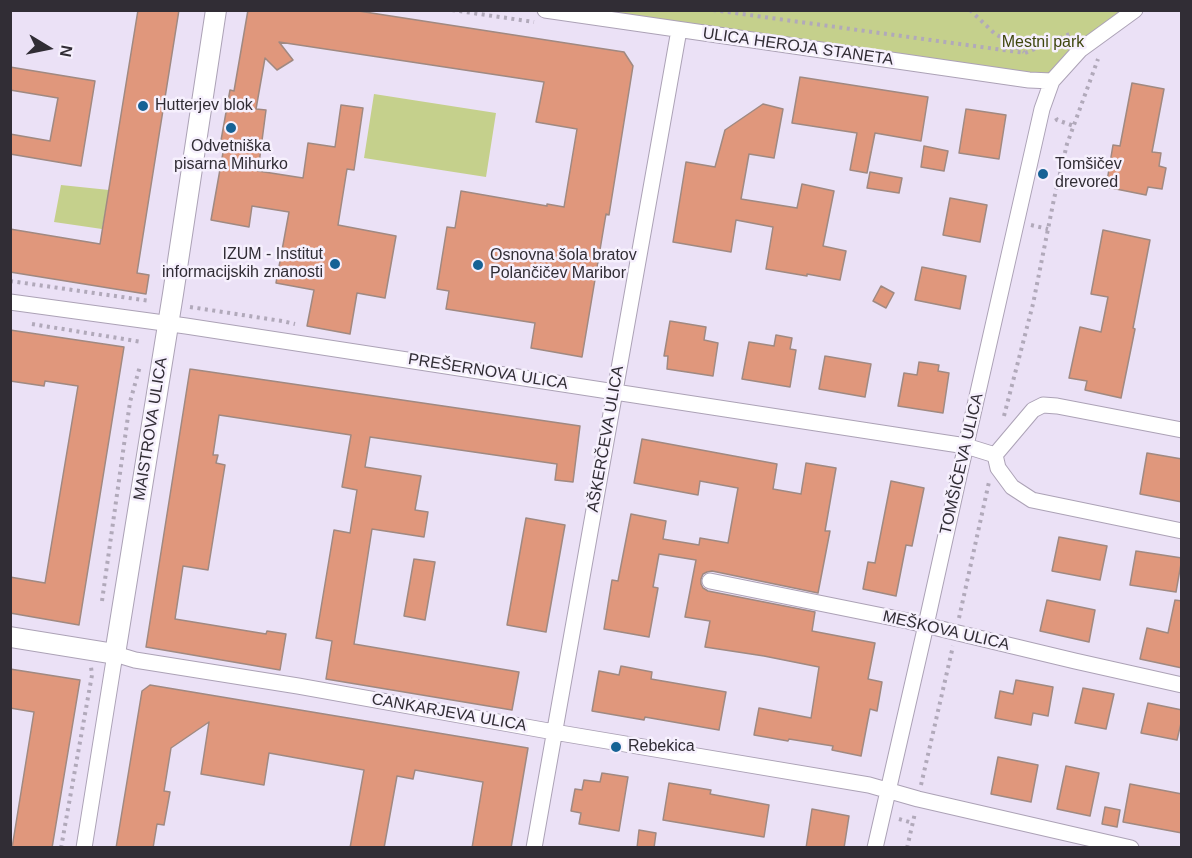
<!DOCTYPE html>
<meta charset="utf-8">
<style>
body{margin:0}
#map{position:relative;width:1192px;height:858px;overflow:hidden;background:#ebe1f6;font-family:Arial,sans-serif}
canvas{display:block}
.frame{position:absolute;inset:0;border:12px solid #312d35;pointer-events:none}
.north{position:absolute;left:18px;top:18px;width:60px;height:60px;-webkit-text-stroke:4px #f6f0fd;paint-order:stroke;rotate:100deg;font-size:16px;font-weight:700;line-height:24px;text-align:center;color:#312d35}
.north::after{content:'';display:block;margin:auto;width:21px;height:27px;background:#312d35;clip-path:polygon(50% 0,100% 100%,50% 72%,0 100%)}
</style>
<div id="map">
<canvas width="1192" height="858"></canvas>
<div class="frame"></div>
<div class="north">N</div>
</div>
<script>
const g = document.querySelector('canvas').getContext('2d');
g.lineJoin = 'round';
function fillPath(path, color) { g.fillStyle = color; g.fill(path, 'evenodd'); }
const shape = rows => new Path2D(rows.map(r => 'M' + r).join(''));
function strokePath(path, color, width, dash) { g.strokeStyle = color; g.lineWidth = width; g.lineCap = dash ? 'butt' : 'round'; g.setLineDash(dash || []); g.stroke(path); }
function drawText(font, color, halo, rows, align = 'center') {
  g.font = font + ' Arial,sans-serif'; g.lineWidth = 5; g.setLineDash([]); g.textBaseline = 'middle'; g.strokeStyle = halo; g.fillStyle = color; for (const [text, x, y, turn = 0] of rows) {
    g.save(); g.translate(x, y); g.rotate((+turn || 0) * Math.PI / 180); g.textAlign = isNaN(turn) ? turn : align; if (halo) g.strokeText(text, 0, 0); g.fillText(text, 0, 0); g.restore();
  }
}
fillPath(shape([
 [603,11,1144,11,1084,52,1053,78],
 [374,94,496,113,486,177,364,158],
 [61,185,109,190,102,229,54,222]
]), '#c5d08c');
const building = shape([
 [138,10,179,10,137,273,149,275,146,294,10,272,10,229,100,244,138,10],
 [248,10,352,10,624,52,633,66,609,215,606,214,582,357,531,348,535,323,446,309,449,291,437,289,447,227,455,228,461,191,547,206,547,204,564,207,577,129,536,122,544,82,279,42,293,60,277,70,265,58,256,109,266,110,258,171,303,178,308,143,335,147,341,105,363,108,354,170,347,169,338,225,396,236,385,298,357,293,350,334,307,326,314,290,276,283,289,212,252,206,249,227,211,220,224,147,220,146,230,90,234,91,248,10],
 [10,67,95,81,81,166,10,154,10,134,50,141,58,98,10,90,10,67],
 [800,77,928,97,921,141,875,133,867,173,850,170,857,133,792,123,800,77],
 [1132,83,1164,89,1152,152,1161,153,1159,166,1166,168,1162,189,1148,187,1146,195,1106,187,1113,145,1120,146,1132,83],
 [763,104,783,109,774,158,749,154,741,199,797,208,802,184,834,191,823,246,846,251,840,280,807,274,807,276,766,269,773,227,736,220,731,252,673,242,686,162,715,167,725,130,763,104],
 [966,109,1006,115,999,159,959,153,966,109],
 [924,146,948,151,944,171,921,167,924,146],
 [870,172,902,178,899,193,867,188,870,172],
 [950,198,987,205,980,242,943,235,950,198],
 [1103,230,1150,240,1133,328,1135,329,1121,398,1085,390,1087,381,1069,378,1080,327,1101,332,1108,297,1091,294,1103,230],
 [922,267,966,276,960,309,915,300,922,267],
 [881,286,894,293,886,308,873,301,881,286],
 [670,321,706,327,704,340,718,343,713,376,667,369,668,356,664,356,670,321],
 [10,330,124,347,79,625,10,613,10,577,45,583,78,386,45,381,44,386,10,381,10,330],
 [776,335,792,338,790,349,796,350,790,387,742,379,749,342,774,346,776,335],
 [825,356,871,364,865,397,819,389,825,356],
 [919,362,939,365,938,371,949,373,943,413,898,406,904,373,917,375,919,362],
 [190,369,580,426,573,482,555,480,557,464,370,437,365,467,421,476,415,510,428,512,424,537,372,529,354,644,519,672,512,710,326,679,332,641,316,638,334,530,350,533,357,490,342,487,351,435,219,415,213,455,218,455,216,463,225,465,208,570,183,566,175,619,266,634,267,631,286,634,280,670,146,647,190,369],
 [642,439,777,464,773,489,801,494,806,463,836,468,825,531,830,531,818,593,712,571,707,572,703,574,701,579,701,584,703,588,708,591,815,612,812,631,875,643,868,679,882,682,877,711,870,709,861,756,832,750,833,746,789,739,788,741,754,735,759,708,811,718,819,667,764,656,705,647,710,621,685,617,696,560,659,554,653,587,658,588,649,637,604,629,612,580,618,581,631,514,666,521,663,539,699,545,700,538,728,543,738,488,700,481,698,495,634,483,642,439],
 [1147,453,1182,459,1182,502,1140,494,1147,453],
 [891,481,924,488,912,546,906,545,896,596,863,589,868,562,875,563,891,481],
 [526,518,565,525,546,632,507,625,526,518],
 [1059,537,1107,546,1100,580,1052,571,1059,537],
 [1136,551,1182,558,1176,592,1130,585,1136,551],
 [414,559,435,562,425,620,404,616,414,559],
 [1047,600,1095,610,1089,642,1040,631,1047,600],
 [1175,600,1182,601,1182,668,1140,659,1147,628,1168,633,1175,600],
 [621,666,652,672,651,679,726,692,719,730,645,717,644,720,592,711,599,671,619,675,621,666],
 [10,669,80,680,52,848,12,848,34,712,10,708,10,669],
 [1016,680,1053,687,1048,716,1033,713,1031,725,995,718,1000,691,1013,694,1016,680],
 [150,685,528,748,511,848,472,848,483,782,415,770,413,779,397,776,384,848,350,848,364,770,269,753,264,785,201,774,209,722,171,748,164,791,170,792,164,825,157,824,153,848,116,848,142,691,150,685],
 [1083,688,1114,694,1106,729,1075,723,1083,688],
 [1148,703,1182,710,1182,719,1177,740,1141,733,1148,703],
 [998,757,1038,765,1031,802,991,794,998,757],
 [1066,766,1099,773,1090,816,1057,809,1066,766],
 [602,773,628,777,619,831,579,824,581,813,571,811,575,789,582,790,584,780,600,782,602,773],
 [669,783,711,790,710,794,769,805,764,837,663,820,669,783],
 [1130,784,1182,794,1182,833,1123,822,1130,784],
 [1105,807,1120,810,1117,827,1102,824,1105,807],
 [812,809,849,816,844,848,806,848,812,809],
 [639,830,656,833,654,848,637,848,639,830]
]);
fillPath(building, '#e0977c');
strokePath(building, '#a08981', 1.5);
const minor = shape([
 [545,10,1029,80,1052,81],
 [10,302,186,326,966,446,995,455,998,468,1012,487,1032,500,1182,531],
 [995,455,1033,410,1043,405,1057,406,1182,430],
 [710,581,908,621,1075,661,1182,685],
 [84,848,115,654,135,660,298,686,554,732,869,785,918,799,1131,848],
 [534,848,679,30],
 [875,848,926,625,957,485,1042,109,1052,81,1080,50,1135,10]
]);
const tertiary = shape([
 [10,637,115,654,173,294,216,10]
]);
strokePath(minor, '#aca2b6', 17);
strokePath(tertiary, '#aca2b6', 22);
strokePath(shape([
 [452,10,534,22],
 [713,10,1025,53,1072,33],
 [970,10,994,33,1024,52],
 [1056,118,1057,120,1074,126],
 [1031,225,1048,229],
 [10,281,150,301],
 [190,307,282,321,295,324],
 [32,324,142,342],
 [1004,416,1033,304,1054,199,1067,144,1098,59],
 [102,601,130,402,140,366],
 [959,618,989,482],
 [921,785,953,646],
 [899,819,913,823],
 [61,848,92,675,91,667],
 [907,848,915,813]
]), '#b1a9ba', 4, [3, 4.5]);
strokePath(minor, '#fff', 15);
strokePath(tertiary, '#fff', 20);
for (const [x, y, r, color] of [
 [143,106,6,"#166295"],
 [231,128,6,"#166295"],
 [1043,174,6,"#166295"],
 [335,264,6,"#166295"],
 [478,265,6,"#166295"],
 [616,747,6,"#166295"]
]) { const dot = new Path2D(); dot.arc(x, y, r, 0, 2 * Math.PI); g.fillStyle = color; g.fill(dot); strokePath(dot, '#f6f0fd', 2); }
drawText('16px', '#3f460e', '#f6f0fd', [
 ["Mestni park",1043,43]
]);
drawText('16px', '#312d35', '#f6f0fd', [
 ["ULICA HEROJA STANETA",798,47,8],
 ["PREŠERNOVA ULICA",488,372,9],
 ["MAISTROVA ULICA",151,429,-81],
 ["AŠKERČEVA ULICA",606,439,-80],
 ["TOMŠIČEVA ULICA",962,464,-77],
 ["MEŠKOVA ULICA",946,631,13],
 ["CANKARJEVA ULICA",449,713,10]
]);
drawText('16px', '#312d35', '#f6f0fd', [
 ["Hutterjev blok",155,106],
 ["Odvetniška",231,147,"center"],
 ["pisarna Mihurko",231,165,"center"],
 ["Tomšičev",1055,165],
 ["drevored",1055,183],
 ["IZUM - Institut",323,255,"right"],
 ["informacijskih znanosti",323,273,"right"],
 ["Osnovna šola bratov",490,256],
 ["Polančičev Maribor",490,274],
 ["Rebekica",628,747]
], 'left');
</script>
